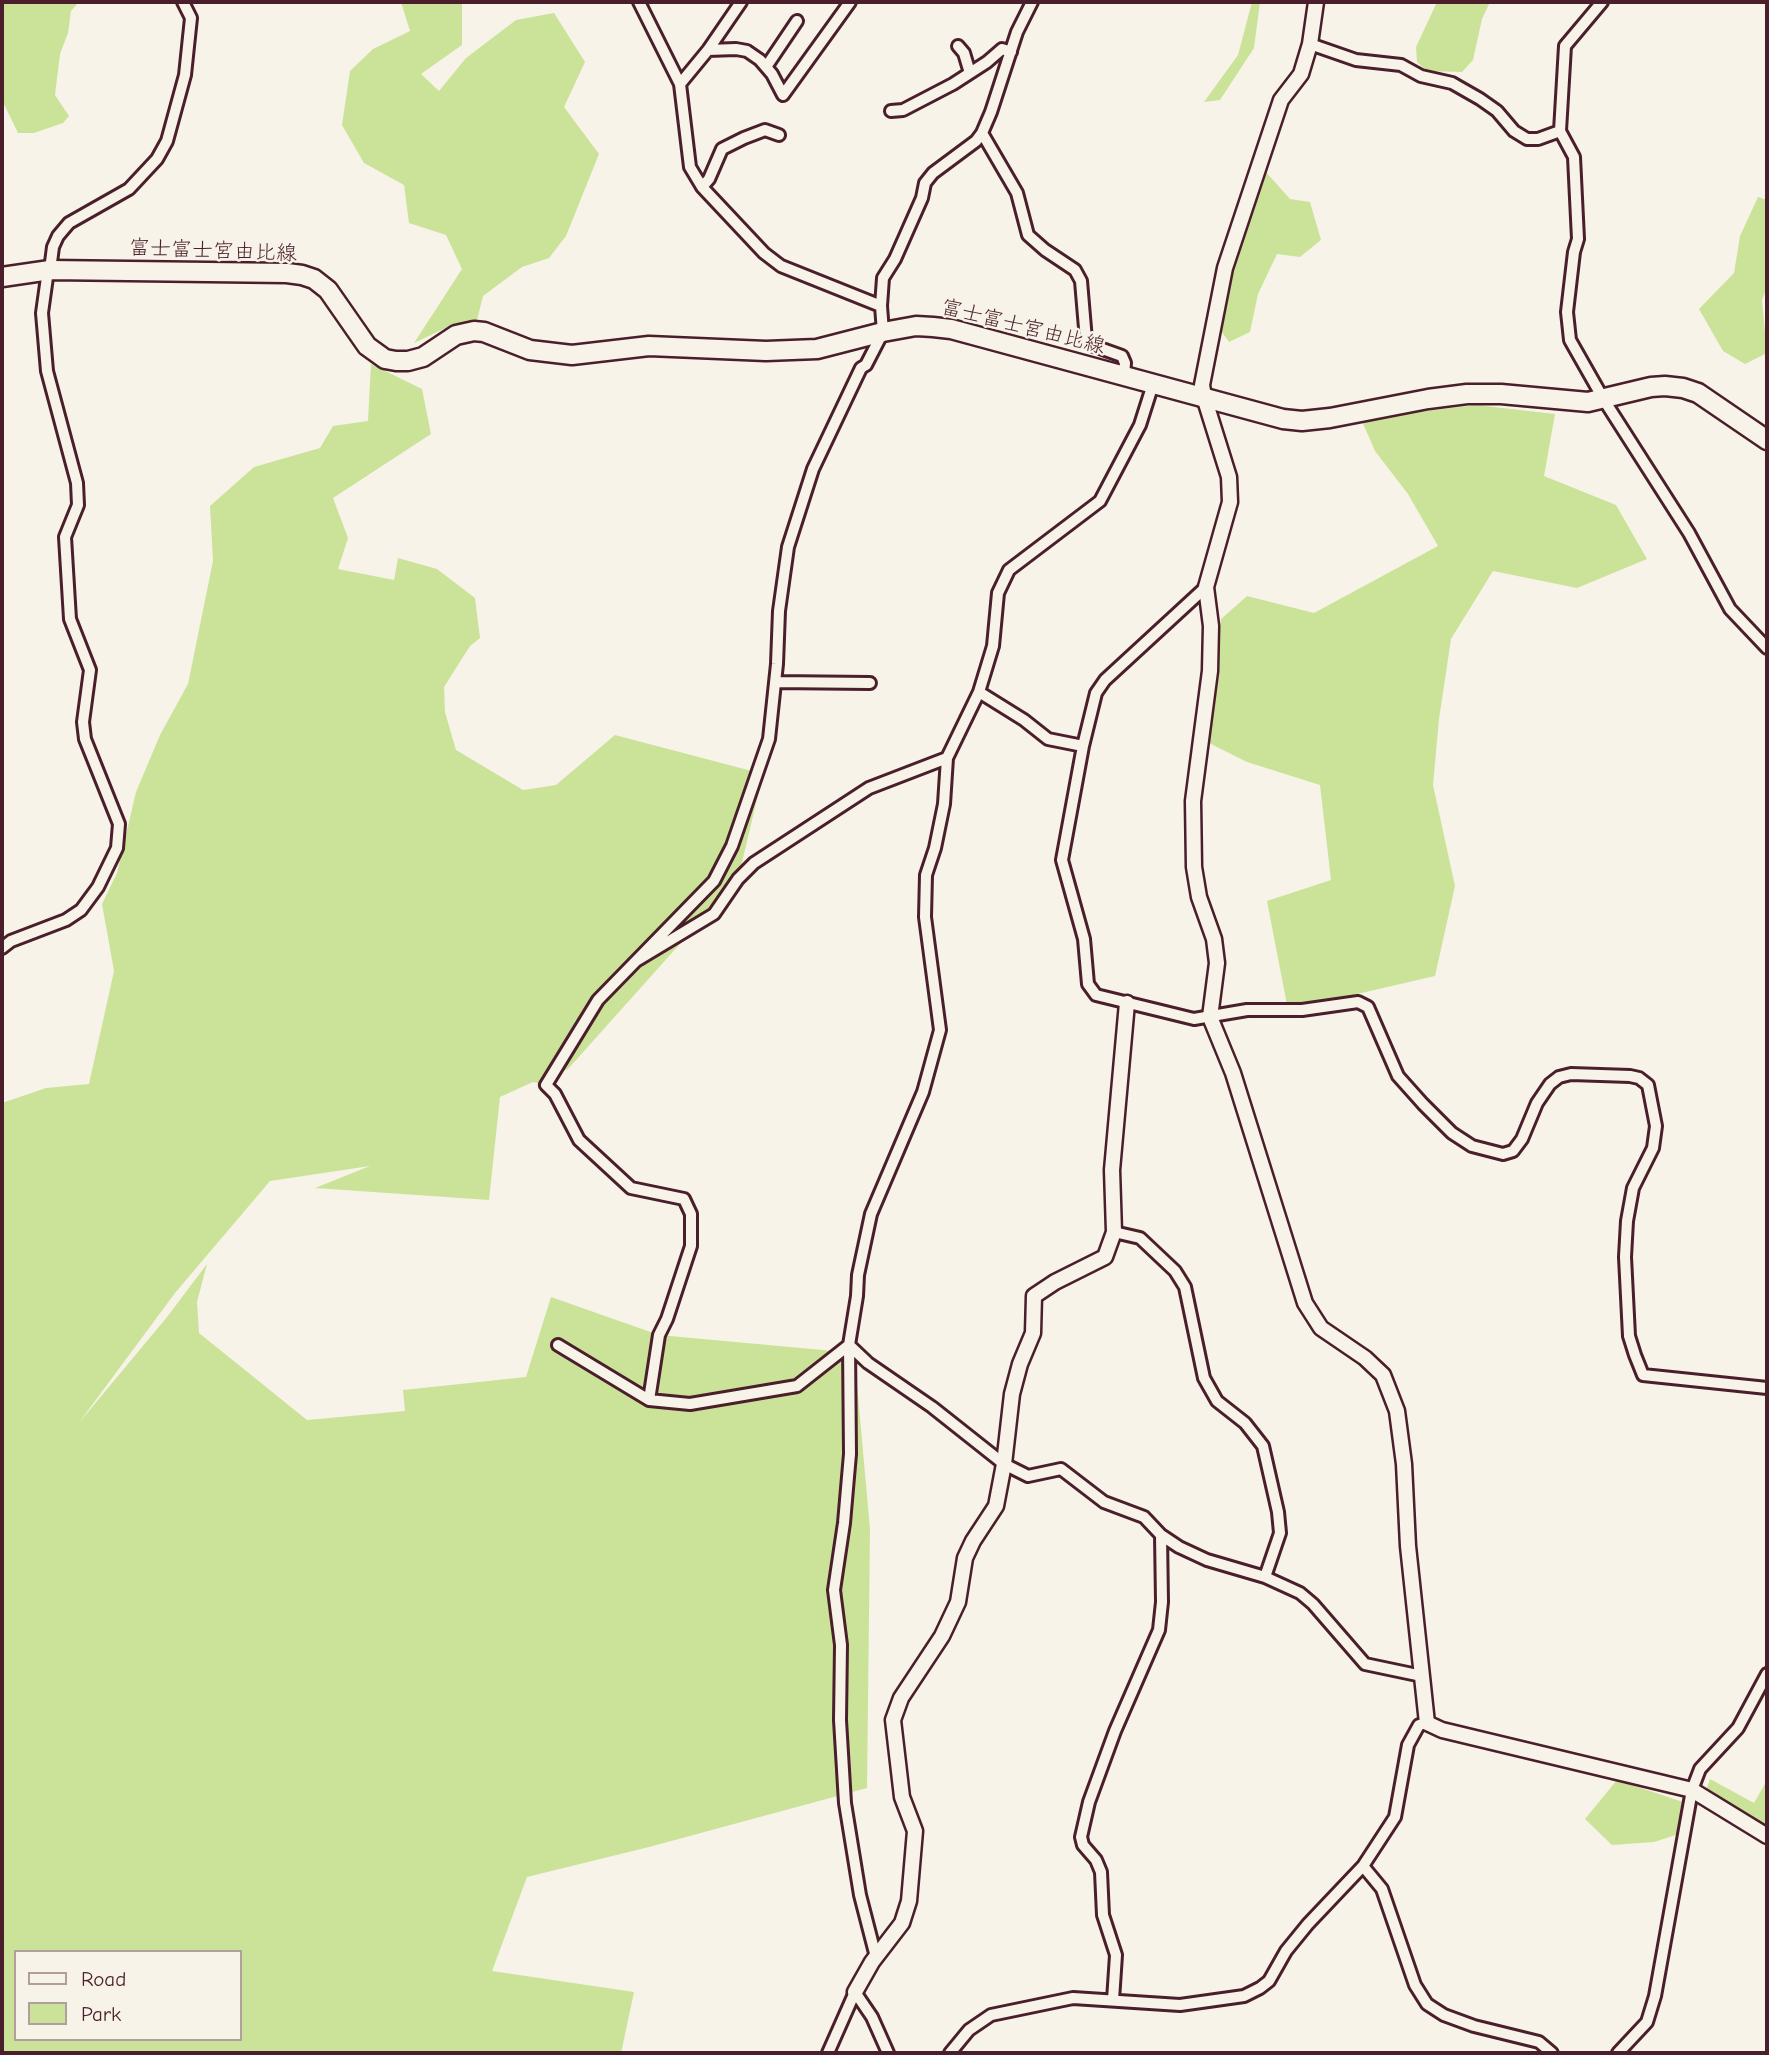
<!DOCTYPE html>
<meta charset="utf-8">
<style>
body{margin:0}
#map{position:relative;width:1769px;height:2055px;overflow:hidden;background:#f7f3e8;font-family:"Comic Neue",sans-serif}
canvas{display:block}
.frame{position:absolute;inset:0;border:4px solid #4a1f2b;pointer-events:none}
.legend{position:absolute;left:14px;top:1950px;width:228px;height:91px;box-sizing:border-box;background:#f7f3e8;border:2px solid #b29e9c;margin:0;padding:9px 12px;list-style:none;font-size:21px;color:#4a1f2b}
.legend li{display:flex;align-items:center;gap:14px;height:35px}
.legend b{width:35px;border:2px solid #b29e9c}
</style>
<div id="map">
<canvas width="1769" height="2055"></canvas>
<div class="frame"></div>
<ul class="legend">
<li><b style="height:9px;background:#f7f3e8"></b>Road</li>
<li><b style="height:19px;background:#cbe399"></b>Park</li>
</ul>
</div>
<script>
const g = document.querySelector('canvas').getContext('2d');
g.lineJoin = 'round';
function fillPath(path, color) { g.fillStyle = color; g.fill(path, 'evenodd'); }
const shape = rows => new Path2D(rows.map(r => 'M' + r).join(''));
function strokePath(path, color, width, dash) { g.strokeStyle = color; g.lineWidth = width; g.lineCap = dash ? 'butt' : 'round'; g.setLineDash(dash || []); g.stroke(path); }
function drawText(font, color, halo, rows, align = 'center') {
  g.font = font + ' "Comic Neue","Klee One",sans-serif'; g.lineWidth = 5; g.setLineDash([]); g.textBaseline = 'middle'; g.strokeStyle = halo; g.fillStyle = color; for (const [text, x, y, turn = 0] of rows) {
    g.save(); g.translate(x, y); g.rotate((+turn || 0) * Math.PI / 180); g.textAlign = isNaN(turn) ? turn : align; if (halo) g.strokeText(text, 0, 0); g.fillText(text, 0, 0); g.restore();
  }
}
fillPath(shape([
 [2,2,79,2,71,11,68,33,60,54,55,95,69,116,63,123,34,133,18,133,2,100],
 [401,2,462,2,462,45,421,74,439,91,466,58,516,20,554,13,585,62,564,107,599,154,566,236,549,258,522,267,483,296,477,320,450,326,414,343,462,269,446,235,409,223,404,185,364,163,342,125,350,71,373,49,410,31],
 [1252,2,1260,2,1254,48,1220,100,1204,102,1238,55],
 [1437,2,1490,2,1482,19,1473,60,1462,72,1427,71,1417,62,1416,47],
 [1265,171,1290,199,1310,202,1321,240,1300,257,1277,254,1258,294,1250,332,1229,342,1219,328,1234,259],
 [1758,197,1767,200,1767,288,1762,300,1767,353,1745,364,1723,351,1699,309,1734,273,1740,236],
 [371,364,422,389,431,434,333,498,348,538,338,569,394,580,398,558,437,569,475,598,480,638,470,646,444,687,445,712,456,750,523,790,556,785,615,735,763,774,738,879,568,1069,553,1075,546,1085,533,1082,500,1097,489,1200,315,1188,370,1166,270,1181,175,1293,78,1424,167,1317,207,1264,197,1302,199,1333,307,1420,405,1411,403,1390,526,1377,551,1297,659,1335,834,1351,849,1345,855,1362,870,1529,867,1788,649,1847,527,1877,492,1971,634,1992,621,2053,2,2053,2,1103,46,1088,89,1084,114,971,102,904,117,873,136,792,160,735,188,684,213,561,210,506,254,467,320,448,333,426,368,421],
 [16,1952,240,1952,240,2039,16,2039],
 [1476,405,1555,414,1544,476,1616,505,1647,559,1577,588,1493,571,1451,639,1439,719,1433,785,1455,886,1435,976,1288,1010,1267,901,1331,880,1320,785,1247,762,1209,743,1221,619,1247,596,1314,613,1438,546,1408,494,1375,451,1361,419],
 [1710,1779,1754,1803,1767,1780,1767,1828,1706,1791],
 [1617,1780,1695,1806,1691,1830,1654,1842,1612,1845,1585,1819]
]), '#cbe399');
const minor = shape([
 [639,2,680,84,690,167,702,187,764,253,781,266,881,306],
 [1602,2,1565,46,1560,131,1574,157,1578,239,1574,252,1567,312,1570,340,1604,400,1689,533,1730,609,1767,648],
 [1310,44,1356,60,1401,65,1421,76,1452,83,1480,99,1497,111,1514,131,1527,139,1538,139,1560,131],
 [958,46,964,53,970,73],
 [708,50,736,49,747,51,760,60,772,74,783,95,850,2],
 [766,67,797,21],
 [680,84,708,50,741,2],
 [891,111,903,110,953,84,987,62,1002,49,1011,52],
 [982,133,1017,193,1028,235,1045,250,1075,270,1081,281,1086,340,1094,346,1122,356,1125,363,1124,376],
 [702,187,709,179,722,149,744,138,765,130,779,135],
 [50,270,53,247,58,236,69,223,129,189,157,159,167,141,185,75,191,18,183,2],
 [1206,587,1105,680,1096,693,1083,746,1062,860,1084,939,1088,984,1096,995,1194,1019,1247,1010,1302,1010,1358,1002,1368,1007,1398,1076,1423,1104,1452,1133,1472,1146,1503,1154,1513,1151,1522,1139,1537,1103,1550,1084,1559,1077,1571,1074,1630,1076,1639,1078,1648,1085,1656,1126,1653,1148,1633,1188,1627,1221,1625,1257,1629,1336,1635,1355,1643,1375,1767,1388],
 [775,682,870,683],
 [979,692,1024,720,1048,739,1083,746],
 [2,948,11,941,66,920,81,910,98,887,117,848,119,824,85,739,83,722,90,670,70,619,65,537,78,505,77,483,47,371,42,313,48,270],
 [636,961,714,881,732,846,769,739,777,664,779,611,788,547,813,469,861,368,866,365,883,332,881,306,883,278,895,259,922,198,925,183,933,173,976,141,982,133,991,112,1017,32,1032,2],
 [1114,1232,1140,1238,1175,1271,1185,1287,1204,1378,1217,1401,1245,1423,1263,1446,1278,1512,1280,1533,1265,1577],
 [558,1345,649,1400,690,1404,797,1386,849,1345],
 [849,1345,868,1363,932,1407,1004,1464,1028,1476,1061,1469,1104,1502,1144,1517,1161,1535,1179,1547,1207,1560,1265,1577,1300,1593,1313,1604,1365,1664,1422,1676],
 [649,1400,659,1335,667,1319,691,1246,691,1214,684,1199,631,1188,579,1140,555,1094,546,1085,598,1000,636,961,714,914,738,879,754,863,869,788,947,758],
 [1363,1866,1382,1889,1415,1985,1427,2004,1444,2015,1474,2026,1539,2042,1552,2053],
 [876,1957,860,1895,845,1803,840,1720,841,1645,834,1590,844,1523,850,1454,849,1345,857,1296,858,1275,871,1214,923,1092,940,1030,925,917,926,875,935,848,944,804,947,758,979,692,993,646,998,593,1009,570,1100,501,1140,425,1153,384],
 [1113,2000,1116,1955,1103,1915,1101,1872,1096,1860,1083,1845,1081,1837,1089,1802,1115,1731,1159,1630,1162,1602,1161,1535],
 [828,2053,855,1992,872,2017,888,2053],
 [950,2053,969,2030,991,2015,1073,1998,1180,2005,1244,1996,1260,1988,1269,1981,1286,1951,1308,1924,1363,1866,1395,1817,1408,1745,1419,1725,1427,1723],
 [1618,2053,1647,2022,1655,1996,1692,1790,1700,1769,1738,1728,1767,1674]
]);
const tertiary = shape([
 [1316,2,1310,44,1301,74,1281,100,1225,268,1202,385,1204,397,1229,477,1230,502,1206,587,1211,626,1210,671,1193,801,1194,867,1199,897,1214,939,1217,963,1210,1017,1233,1073,1305,1303,1321,1328,1365,1358,1383,1375,1397,1411,1404,1464,1408,1546,1427,1723,1442,1730,1692,1790,1767,1836],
 [855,1992,872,1962,902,1923,909,1901,915,1831,902,1797,893,1720,901,1698,942,1636,958,1602,965,1558,973,1541,996,1506,1004,1464,1012,1394,1020,1364,1033,1333,1034,1296,1055,1282,1105,1257,1114,1232,1112,1170,1127,1003]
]);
const primary = shape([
 [2,277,50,270,287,273,302,275,314,279,328,290,367,346,385,359,396,361,408,361,423,357,456,335,474,331,484,332,530,350,572,355,649,346,766,351,817,349,883,332,916,326,933,327,951,329,1283,419,1302,421,1330,418,1428,399,1467,394,1501,394,1588,402,1651,387,1665,386,1683,388,1698,393,1767,440]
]);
strokePath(minor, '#4a1f2b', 16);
strokePath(tertiary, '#4a1f2b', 19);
strokePath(primary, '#4a1f2b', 23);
strokePath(minor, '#f7f3e8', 10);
strokePath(tertiary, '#f7f3e8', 14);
strokePath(primary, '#f7f3e8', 18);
drawText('21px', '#4a1f2b', '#f7f3e8', [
 ["富士富士宮由比線",213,251,2],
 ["富士富士宮由比線",1023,327,14]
]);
</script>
